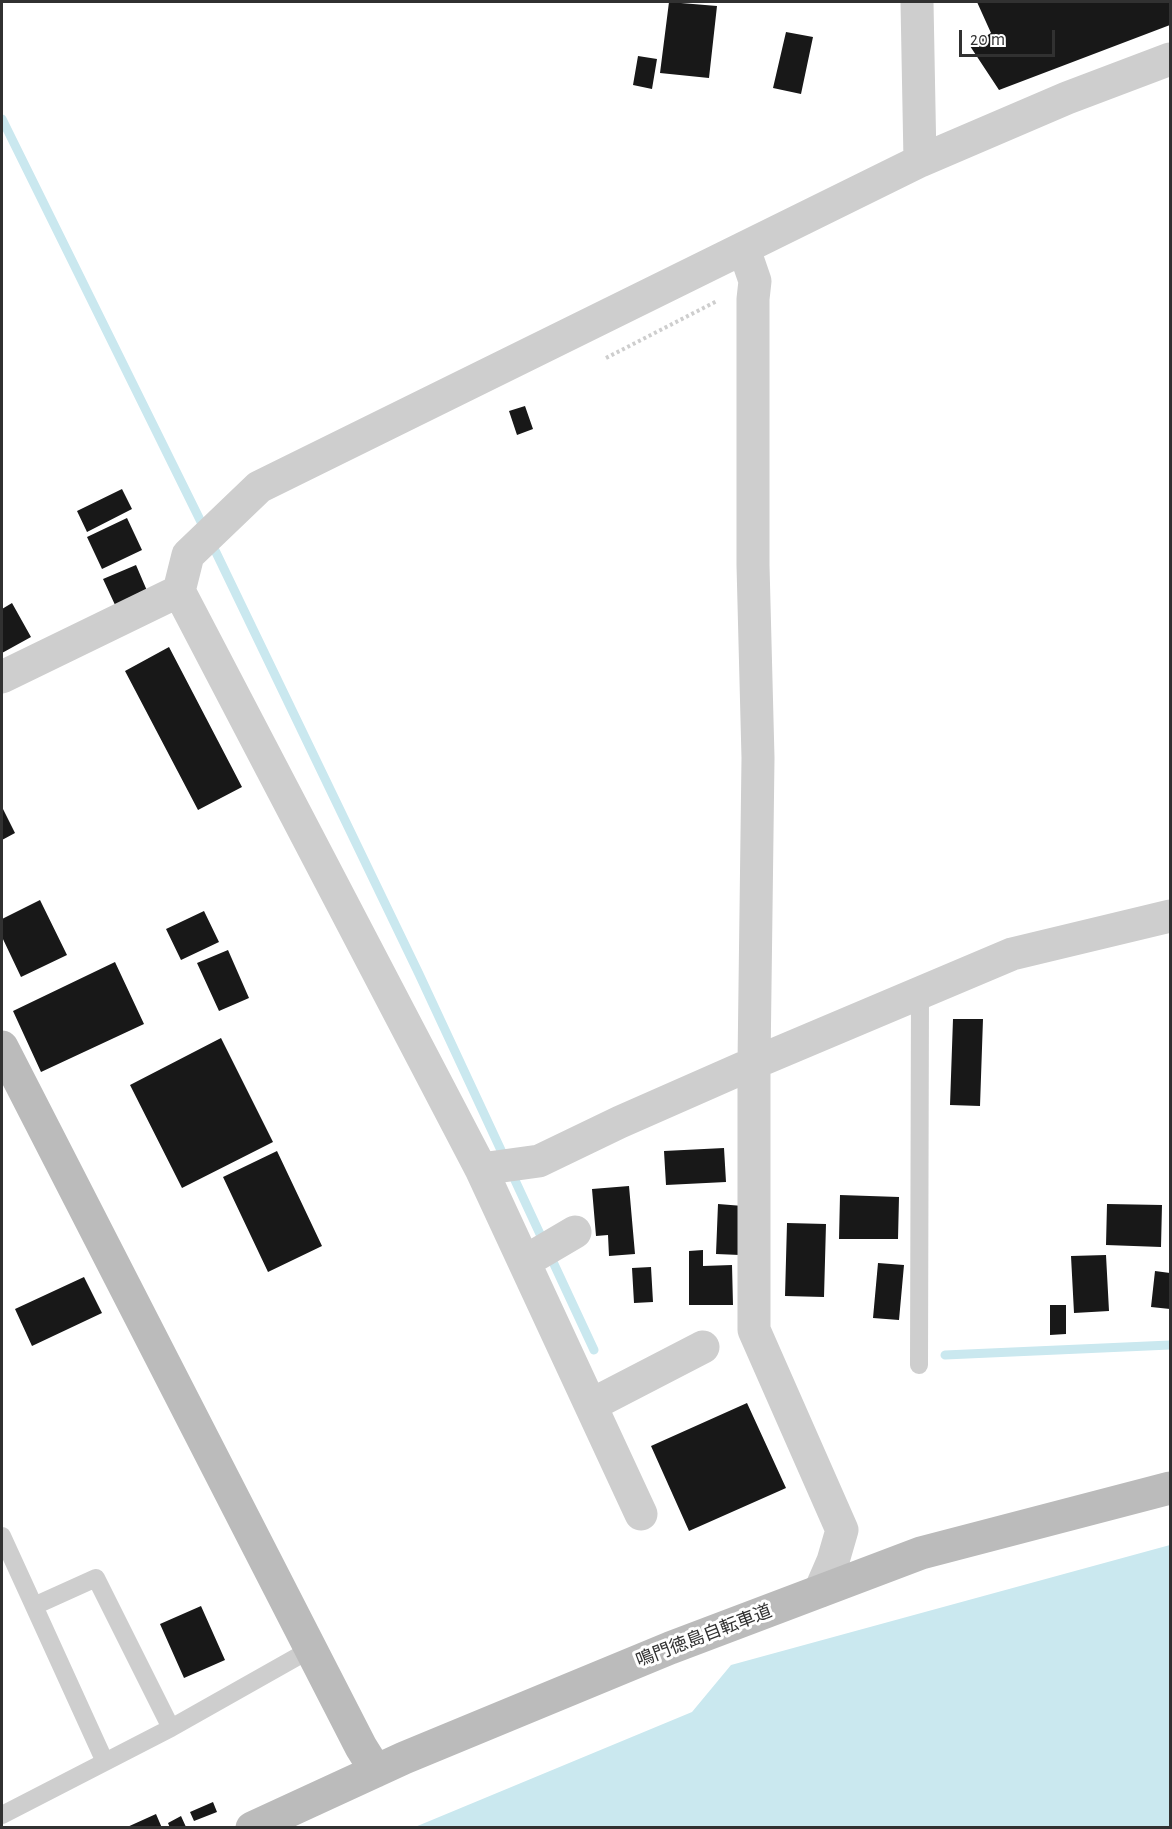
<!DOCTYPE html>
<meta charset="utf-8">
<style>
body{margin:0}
#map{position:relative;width:1172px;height:1829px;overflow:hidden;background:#fff;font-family:"Alegreya Sans",sans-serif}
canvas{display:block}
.frame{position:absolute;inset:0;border:3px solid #313131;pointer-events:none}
.scale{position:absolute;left:959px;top:30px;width:96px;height:27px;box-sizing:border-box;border:3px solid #313131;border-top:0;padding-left:8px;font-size:18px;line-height:21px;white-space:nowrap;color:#313131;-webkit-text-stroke:4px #fff;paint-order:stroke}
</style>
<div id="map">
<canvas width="1172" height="1829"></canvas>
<div class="frame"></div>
<div class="scale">20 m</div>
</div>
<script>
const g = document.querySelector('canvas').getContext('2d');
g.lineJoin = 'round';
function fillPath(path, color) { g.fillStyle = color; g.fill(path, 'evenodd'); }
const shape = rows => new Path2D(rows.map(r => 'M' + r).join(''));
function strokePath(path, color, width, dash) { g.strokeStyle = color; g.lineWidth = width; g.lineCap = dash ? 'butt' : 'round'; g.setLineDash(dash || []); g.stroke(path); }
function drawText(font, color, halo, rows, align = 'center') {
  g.font = font + ' "Alegreya Sans","Noto Sans JP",sans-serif'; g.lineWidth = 6; g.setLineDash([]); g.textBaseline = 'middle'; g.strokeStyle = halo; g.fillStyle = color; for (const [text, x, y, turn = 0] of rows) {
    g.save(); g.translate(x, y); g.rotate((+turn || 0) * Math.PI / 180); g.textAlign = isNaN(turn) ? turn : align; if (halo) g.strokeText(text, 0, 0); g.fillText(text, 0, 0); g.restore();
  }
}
fillPath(shape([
 [1170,1545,1170,1827,415,1827,692,1712,731,1665]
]), '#cae8ef');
strokePath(shape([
 [2,119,205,530],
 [211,542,419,974,594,1350],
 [945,1355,1170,1345]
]), '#cae8ef', 9);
fillPath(shape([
 [669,2,717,6,709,78,660,73],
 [977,2,1170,2,1170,25,999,90,970,46,991,33],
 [786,32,813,37,801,94,773,88],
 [638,56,657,59,652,89,633,85],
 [525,406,533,429,517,435,509,411],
 [122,489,132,509,87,532,77,511],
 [127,518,142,550,102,569,87,537],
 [136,565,148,593,116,607,103,579],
 [12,603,31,637,2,653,2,609],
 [169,647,242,787,198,810,125,671],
 [2,807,15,833,2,840],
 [40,900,67,955,21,977,2,937,2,919],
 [204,911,219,942,181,960,166,929],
 [228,950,249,998,219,1011,197,963],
 [115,962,144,1024,41,1072,13,1011],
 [953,1019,983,1019,980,1106,950,1105],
 [221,1038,273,1142,182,1188,130,1085],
 [724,1148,726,1182,666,1185,664,1151],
 [277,1151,322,1246,268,1272,223,1177],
 [629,1186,635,1254,609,1256,608,1235,596,1236,592,1189],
 [840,1195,899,1197,898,1239,839,1239],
 [718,1204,743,1206,740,1255,716,1254],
 [1107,1204,1162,1205,1161,1247,1106,1245],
 [787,1223,826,1224,824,1297,785,1296],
 [703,1250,703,1266,732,1265,733,1305,689,1305,689,1251],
 [1106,1255,1109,1311,1074,1313,1071,1256],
 [878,1263,904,1265,899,1320,873,1318],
 [651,1267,653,1302,634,1303,632,1268],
 [1155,1271,1170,1273,1170,1309,1151,1307],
 [84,1277,102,1313,32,1346,15,1309],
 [1050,1305,1066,1305,1066,1334,1050,1335],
 [747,1403,786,1488,689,1531,651,1446],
 [201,1606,225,1660,184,1678,160,1624],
 [213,1802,217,1812,194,1821,190,1812],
 [156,1814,162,1828,125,1828],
 [181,1816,186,1827,170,1828,168,1823]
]), '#181818');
strokePath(shape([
 [606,358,717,301]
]), '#cecece', 4, [3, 3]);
strokePath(shape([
 [919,1365,920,993],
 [2,1536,34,1606,96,1578,171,1728],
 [34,1606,105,1762],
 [2,1815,171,1728,311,1649]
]), '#cecece', 18);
strokePath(shape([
 [917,2,920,161],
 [744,249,755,281,753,299,753,565,758,758,754,1063,754,1330,842,1530,833,1561,820,1591],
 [179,591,481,1169,641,1514],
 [2,677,179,591,188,555,259,487,920,161,1067,98,1170,59],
 [481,1169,539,1161,620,1122,754,1063,1012,954,1170,916],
 [524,1262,575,1232],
 [591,1405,703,1347]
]), '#cecece', 33);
strokePath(shape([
 [2,1047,361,1747,376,1771],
 [252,1828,404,1758,670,1648,921,1553,1170,1488]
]), '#bbb', 33);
drawText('18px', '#313131', '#fff', [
 ["鳴門徳島自転車道",704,1636,-21]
]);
</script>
